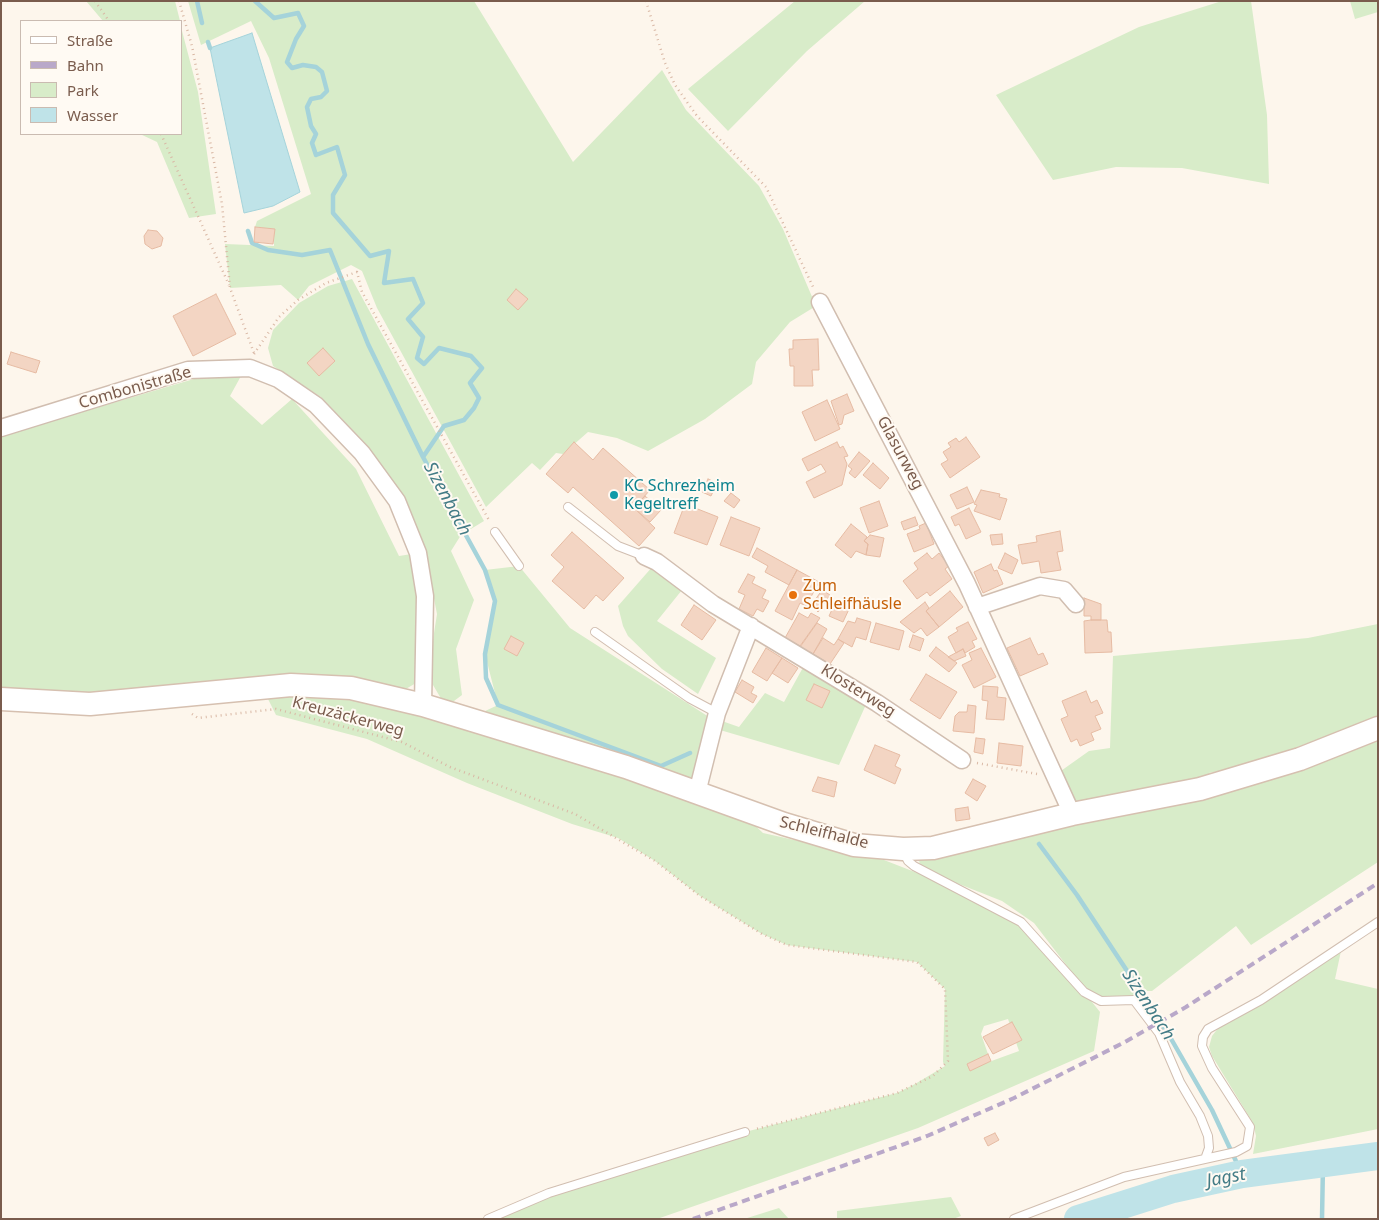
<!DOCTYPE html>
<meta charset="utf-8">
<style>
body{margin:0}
#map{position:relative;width:1379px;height:1220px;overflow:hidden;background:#fdf6ec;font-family:"Noto Sans",sans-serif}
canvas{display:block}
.frame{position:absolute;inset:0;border:2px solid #7a5c4d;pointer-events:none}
.legend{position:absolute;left:20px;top:20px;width:162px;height:115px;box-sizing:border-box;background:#fffaf3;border:1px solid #cabbb1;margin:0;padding:6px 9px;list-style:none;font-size:15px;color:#7a5c4d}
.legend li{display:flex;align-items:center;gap:10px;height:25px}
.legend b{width:25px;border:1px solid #cabbb1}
</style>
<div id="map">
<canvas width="1379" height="1220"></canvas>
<div class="frame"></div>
<ul class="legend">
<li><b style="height:6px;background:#fff"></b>Straße</li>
<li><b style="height:6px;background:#b9a8c9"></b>Bahn</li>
<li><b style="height:14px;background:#d8ecc9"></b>Park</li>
<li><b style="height:14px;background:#bfe3e8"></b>Wasser</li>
</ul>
</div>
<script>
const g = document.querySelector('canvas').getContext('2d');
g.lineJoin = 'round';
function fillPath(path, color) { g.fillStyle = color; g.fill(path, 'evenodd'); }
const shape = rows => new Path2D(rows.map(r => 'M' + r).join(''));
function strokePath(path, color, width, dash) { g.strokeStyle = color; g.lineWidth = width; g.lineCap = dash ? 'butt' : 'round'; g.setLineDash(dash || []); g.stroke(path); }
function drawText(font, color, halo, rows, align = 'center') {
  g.font = font + ' "Noto Sans",sans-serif'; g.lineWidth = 4; g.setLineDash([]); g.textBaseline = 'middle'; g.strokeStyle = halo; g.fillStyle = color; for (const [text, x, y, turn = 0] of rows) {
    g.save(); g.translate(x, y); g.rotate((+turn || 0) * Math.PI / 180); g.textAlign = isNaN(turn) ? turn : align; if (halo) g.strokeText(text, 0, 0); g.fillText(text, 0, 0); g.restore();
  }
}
fillPath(shape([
 [86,1,175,1,180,21,103,21],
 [188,1,474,1,573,162,662,70,686,110,759,186,783,229,816,306,790,322,756,362,752,384,705,419,648,451,617,438,588,432,563,454,556,453,540,470,532,463,486,507,377,308,362,271,351,265,309,286,298,300,281,285,230,288,225,244,274,246,274,230,255,227,257,221,311,194,269,58,251,21,201,45],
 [795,1,865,1,807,51,728,131,688,89],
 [1222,1,1251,1,1267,115,1269,184,1182,168,1116,167,1053,180,996,95,1139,27],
 [1350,1,1378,1,1378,12,1355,19],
 [181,27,198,92,216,214,189,218,157,142,140,134,181,134],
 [352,279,484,521,461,535,451,551,474,600,456,649,462,695,446,707,433,685,432,646,437,614,424,548,400,496,368,446,321,397,273,366,268,348,273,330,299,303,328,286],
 [204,376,241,376,230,396,262,425,292,399,356,469,399,556,418,553,416,683,399,693,71,697,1,692,1,436],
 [519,566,570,628,709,717,697,793,468,719,498,705,485,654,495,601,485,570],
 [653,566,682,590,657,621,716,658,698,694,662,669,628,636,623,626,618,606],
 [1378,624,1378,716,1256,763,1209,773,1209,781,1074,809,1058,773,1089,751,1110,748,1113,656,1308,638],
 [806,662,868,700,839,765,720,730,722,721,739,727,765,693,784,702],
 [264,691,350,693,745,816,763,833,884,860,920,874,994,906,1021,922,1084,992,1100,1012,1094,1051,918,1128,657,1219,488,1219,549,1193,745,1132,897,1093,915,1084,945,1066,943,1062,945,989,917,962,787,945,762,934,700,896,655,861,618,838,572,824,467,783,367,739,276,715],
 [1008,1019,1019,1051,986,1063,968,1064,988,1054,981,1034,984,1026],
 [1378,738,1378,862,1251,945,1236,926,1152,991,1138,991,1136,998,1108,998,1087,992,1034,923,1002,901,926,871,919,862,922,856],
 [1341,951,1335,979,1378,989,1378,1129,1253,1154,1256,1136,1253,1123,1212,1056,1209,1047,1212,1036,1219,1027],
 [951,1197,961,1216,953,1219,837,1219,837,1211],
 [779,1208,789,1219,744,1219]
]), '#d8ecc9');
const water = shape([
 [252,33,300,192,273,206,244,213,210,48,252,33]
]);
fillPath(water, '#bfe3e8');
strokePath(water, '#a5d3da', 1);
strokePath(shape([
 [197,1,202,23],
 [255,1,274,18,298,13,304,26,296,39,287,62,292,68,303,65,316,67,322,72,327,91,321,97,311,99,307,107,311,126,316,134,312,143,316,155,337,147,345,175,333,195,333,213,370,256,389,251,384,283,413,279,423,303,408,319,423,337,417,358,424,364,439,348,471,356,482,368,470,383,479,398,474,408,464,420,444,426,423,457,485,570,495,601,485,654,486,678,498,705,661,766,690,753],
 [208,42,210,48],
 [248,231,252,243,268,250,302,255,330,250,368,344,423,457],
 [1039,844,1077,895,1137,986,1152,1013,1166,1030,1212,1110,1242,1174],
 [1322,1219,1323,1164]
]), '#a5d3da', 4.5);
strokePath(shape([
 [1078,1219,1173,1189,1242,1174,1378,1156]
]), '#bfe3e8', 28);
const building = shape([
 [255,227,275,229,273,244,254,242,255,227],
 [148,230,157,231,163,238,161,246,152,249,145,244,144,236,148,230],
 [516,289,528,299,518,310,507,300,516,289],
 [216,294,236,334,193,356,173,316,216,294],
 [818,339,819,370,812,370,813,386,794,386,794,366,790,366,789,349,793,349,793,340,818,339],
 [323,348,335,361,319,376,307,363,323,348],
 [11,352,40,361,36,373,7,364,11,352],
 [847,394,854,411,844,415,842,424,839,425,831,401,847,394],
 [827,400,840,429,815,441,802,412,827,400],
 [966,437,980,457,950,478,941,464,948,460,943,452,951,447,948,443,956,438,959,442,966,437],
 [574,442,593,460,603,448,650,490,634,508,655,528,639,546,573,487,568,493,546,474,574,442],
 [837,442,840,448,843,446,848,456,844,457,847,464,842,485,814,498,806,482,826,472,821,464,808,471,802,459,837,442],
 [859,452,870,461,855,478,849,473,852,469,848,466,859,452],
 [873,463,889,478,880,489,863,475,873,463],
 [708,479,717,483,711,496,702,492,708,479],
 [967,487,974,502,957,509,950,495,967,487],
 [981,490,1000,494,999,497,1007,499,1000,520,974,511,977,505,974,504,981,490],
 [731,493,740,500,734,508,724,501,731,493],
 [645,496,661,510,650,522,634,508,645,496],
 [879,501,888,526,869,533,860,508,879,501],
 [685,504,718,517,707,545,674,533,685,504],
 [969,508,981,532,966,539,959,524,955,526,951,517,969,508],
 [731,517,760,528,749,556,720,545,731,517],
 [915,517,918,525,904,530,901,522,915,517],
 [926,523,934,544,914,552,907,534,920,529,919,526,926,523],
 [851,524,867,537,864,541,868,544,866,555,856,551,851,558,835,545,851,524],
 [1060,531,1063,551,1057,552,1061,570,1041,573,1039,561,1022,564,1018,545,1037,542,1036,536,1060,531],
 [572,532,624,578,603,601,596,595,584,609,552,581,564,567,551,555,572,532],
 [1002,534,1003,544,992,545,990,535,1002,534],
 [870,535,884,538,880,557,866,555,868,544,864,541,870,535],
 [757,548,797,570,789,585,765,572,768,566,752,557,757,548],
 [927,553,932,559,939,553,949,566,945,569,952,579,930,596,927,592,917,599,903,581,918,569,914,563,927,553],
 [1005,553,1018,560,1012,574,998,568,1005,553],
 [991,564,994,571,997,570,1003,584,983,593,974,572,991,564],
 [797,570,819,582,806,606,800,603,792,620,775,611,797,570],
 [748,574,755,577,752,583,766,590,762,598,769,601,763,612,757,609,753,616,739,609,745,595,738,592,748,574],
 [822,590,830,595,818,612,813,607,817,603,815,600,822,590],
 [950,591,963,607,939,627,926,611,950,591],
 [1084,598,1101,604,1101,620,1091,620,1091,616,1084,616,1084,598],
 [836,601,850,607,843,622,829,616,836,601],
 [925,602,929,608,926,611,939,627,927,636,921,628,914,633,900,622,925,602],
 [694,605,716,620,702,640,681,625,694,605],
 [799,613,808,618,811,613,820,618,800,646,785,638,799,613],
 [857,618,871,622,866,640,856,637,852,647,838,639,848,621,855,623,857,618],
 [1091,620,1107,620,1108,632,1111,632,1112,652,1085,653,1084,621,1091,620],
 [968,622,977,639,972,641,975,647,965,653,963,649,956,653,948,637,958,631,956,628,968,622],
 [817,623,827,629,813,654,810,652,808,656,798,650,817,623],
 [876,623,904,631,899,650,870,642,876,623],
 [913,635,924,639,920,651,909,647,913,635],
 [511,636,524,643,517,656,504,649,511,636],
 [823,638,834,645,838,639,844,643,830,664,813,654,823,638],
 [1030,638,1038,655,1043,653,1048,664,1020,676,1007,648,1030,638],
 [936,647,957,663,949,672,929,656,936,647],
 [766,648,782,658,767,681,752,672,766,648],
 [981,648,996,677,974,688,962,665,972,660,969,653,981,648],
 [963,649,966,656,954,661,948,657,963,649],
 [782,658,798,668,788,683,772,673,782,658],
 [926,674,957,692,940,719,910,700,926,674],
 [742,680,754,687,751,693,757,696,753,703,735,692,742,680],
 [814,684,830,691,822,708,806,700,814,684],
 [983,686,998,687,997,697,1006,698,1004,720,986,719,988,701,982,700,983,686],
 [1086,691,1091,703,1097,700,1103,713,1095,716,1101,729,1091,733,1094,740,1080,746,1077,739,1071,742,1061,719,1068,716,1062,701,1086,691],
 [968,705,976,706,974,733,953,731,955,716,959,712,967,712,968,705],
 [976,738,985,739,983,754,974,752,976,738],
 [999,743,1023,746,1021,766,997,763,999,743],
 [875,745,900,755,895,766,901,769,895,784,864,770,875,745],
 [818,777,837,782,834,797,812,791,818,777],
 [973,779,986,786,977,801,965,793,973,779],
 [968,807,970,819,956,821,955,809,968,807],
 [1012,1022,1022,1040,993,1054,983,1037,1012,1022],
 [988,1054,991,1061,970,1071,967,1064,988,1054],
 [995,1133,999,1140,988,1146,984,1138,995,1133]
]);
fillPath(building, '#f3d5c3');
strokePath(building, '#e6bba3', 1);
const lane = shape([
 [568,507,618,546,644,556],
 [495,532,519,566],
 [595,632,689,698,717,713],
 [903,851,908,861,914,866,1021,922,1084,992,1101,1001,1134,1000,1159,1033,1180,1082,1200,1116,1208,1136,1209,1148,1205,1159],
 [488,1219,549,1193,745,1132],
 [1014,1219,1124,1177,1236,1152,1247,1146,1250,1127,1212,1068,1202,1046,1203,1037,1208,1029,1261,1000,1378,922]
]);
const street = shape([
 [820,302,967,584,1072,814],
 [1,428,188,370,250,368,278,379,316,405,362,453,397,501,418,553,425,596,423,705],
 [644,556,657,562,713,604,877,703,962,760],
 [977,607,1040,586,1064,590,1076,604],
 [697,793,717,713,751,626]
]);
const secondary = shape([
 [1,699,90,704,291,685,351,688,423,705,626,767,784,824,854,845,903,849,933,848,1072,814,1200,789,1300,759,1378,728]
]);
strokePath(lane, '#d1beb0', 10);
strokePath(street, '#d1beb0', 19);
strokePath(secondary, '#d6c0b0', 25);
strokePath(shape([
 [95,1,109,21],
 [179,1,192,46,222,204,230,288,254,353],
 [646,1,665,63,675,85,697,116,766,187,814,289],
 [161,134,229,285],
 [254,354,279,317,298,300,326,283,357,272,362,292,490,522],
 [192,714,198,718,276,709,402,742,450,767,575,814,655,861,700,896,762,934,787,945,917,962,945,989,948,1061,933,1076,897,1093,756,1129],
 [977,763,1037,774]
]), '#d9b8a5', 2.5, [1, 4]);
strokePath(lane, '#fff', 8);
strokePath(street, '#fff', 16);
strokePath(secondary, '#fff', 22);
strokePath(shape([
 [693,1219,927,1136,1014,1098,1125,1042,1186,1007,1378,883]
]), '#b9a8c9', 4, [8, 5]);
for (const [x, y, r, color] of [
 [614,495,5,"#0f9aa8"],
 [793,595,5,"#e8710a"]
]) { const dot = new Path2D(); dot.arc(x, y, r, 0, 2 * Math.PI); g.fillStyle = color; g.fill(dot); strokePath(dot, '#fffaf3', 2); }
drawText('16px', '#7a5c4d', '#fffaf3', [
 ["Combonistraße",135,388,-16],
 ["Glasurweg",900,453,62],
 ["Klosterweg",858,691,32],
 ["Kreuzäckerweg",348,717,15],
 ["Schleifhalde",824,833,14]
]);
drawText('16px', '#0d838f', '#fffaf3', [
 ["KC Schrezheim",624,486],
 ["Kegeltreff",624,504]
], 'left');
drawText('16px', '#c56008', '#fffaf3', [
 ["Zum",803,586],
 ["Schleifhäusle",803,604]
], 'left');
drawText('italic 18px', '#437c86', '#fffaf3', [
 ["Sizenbach",447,499,62],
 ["Sizenbach",1148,1005,57],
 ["Jagst",1226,1178,-11]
]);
</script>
